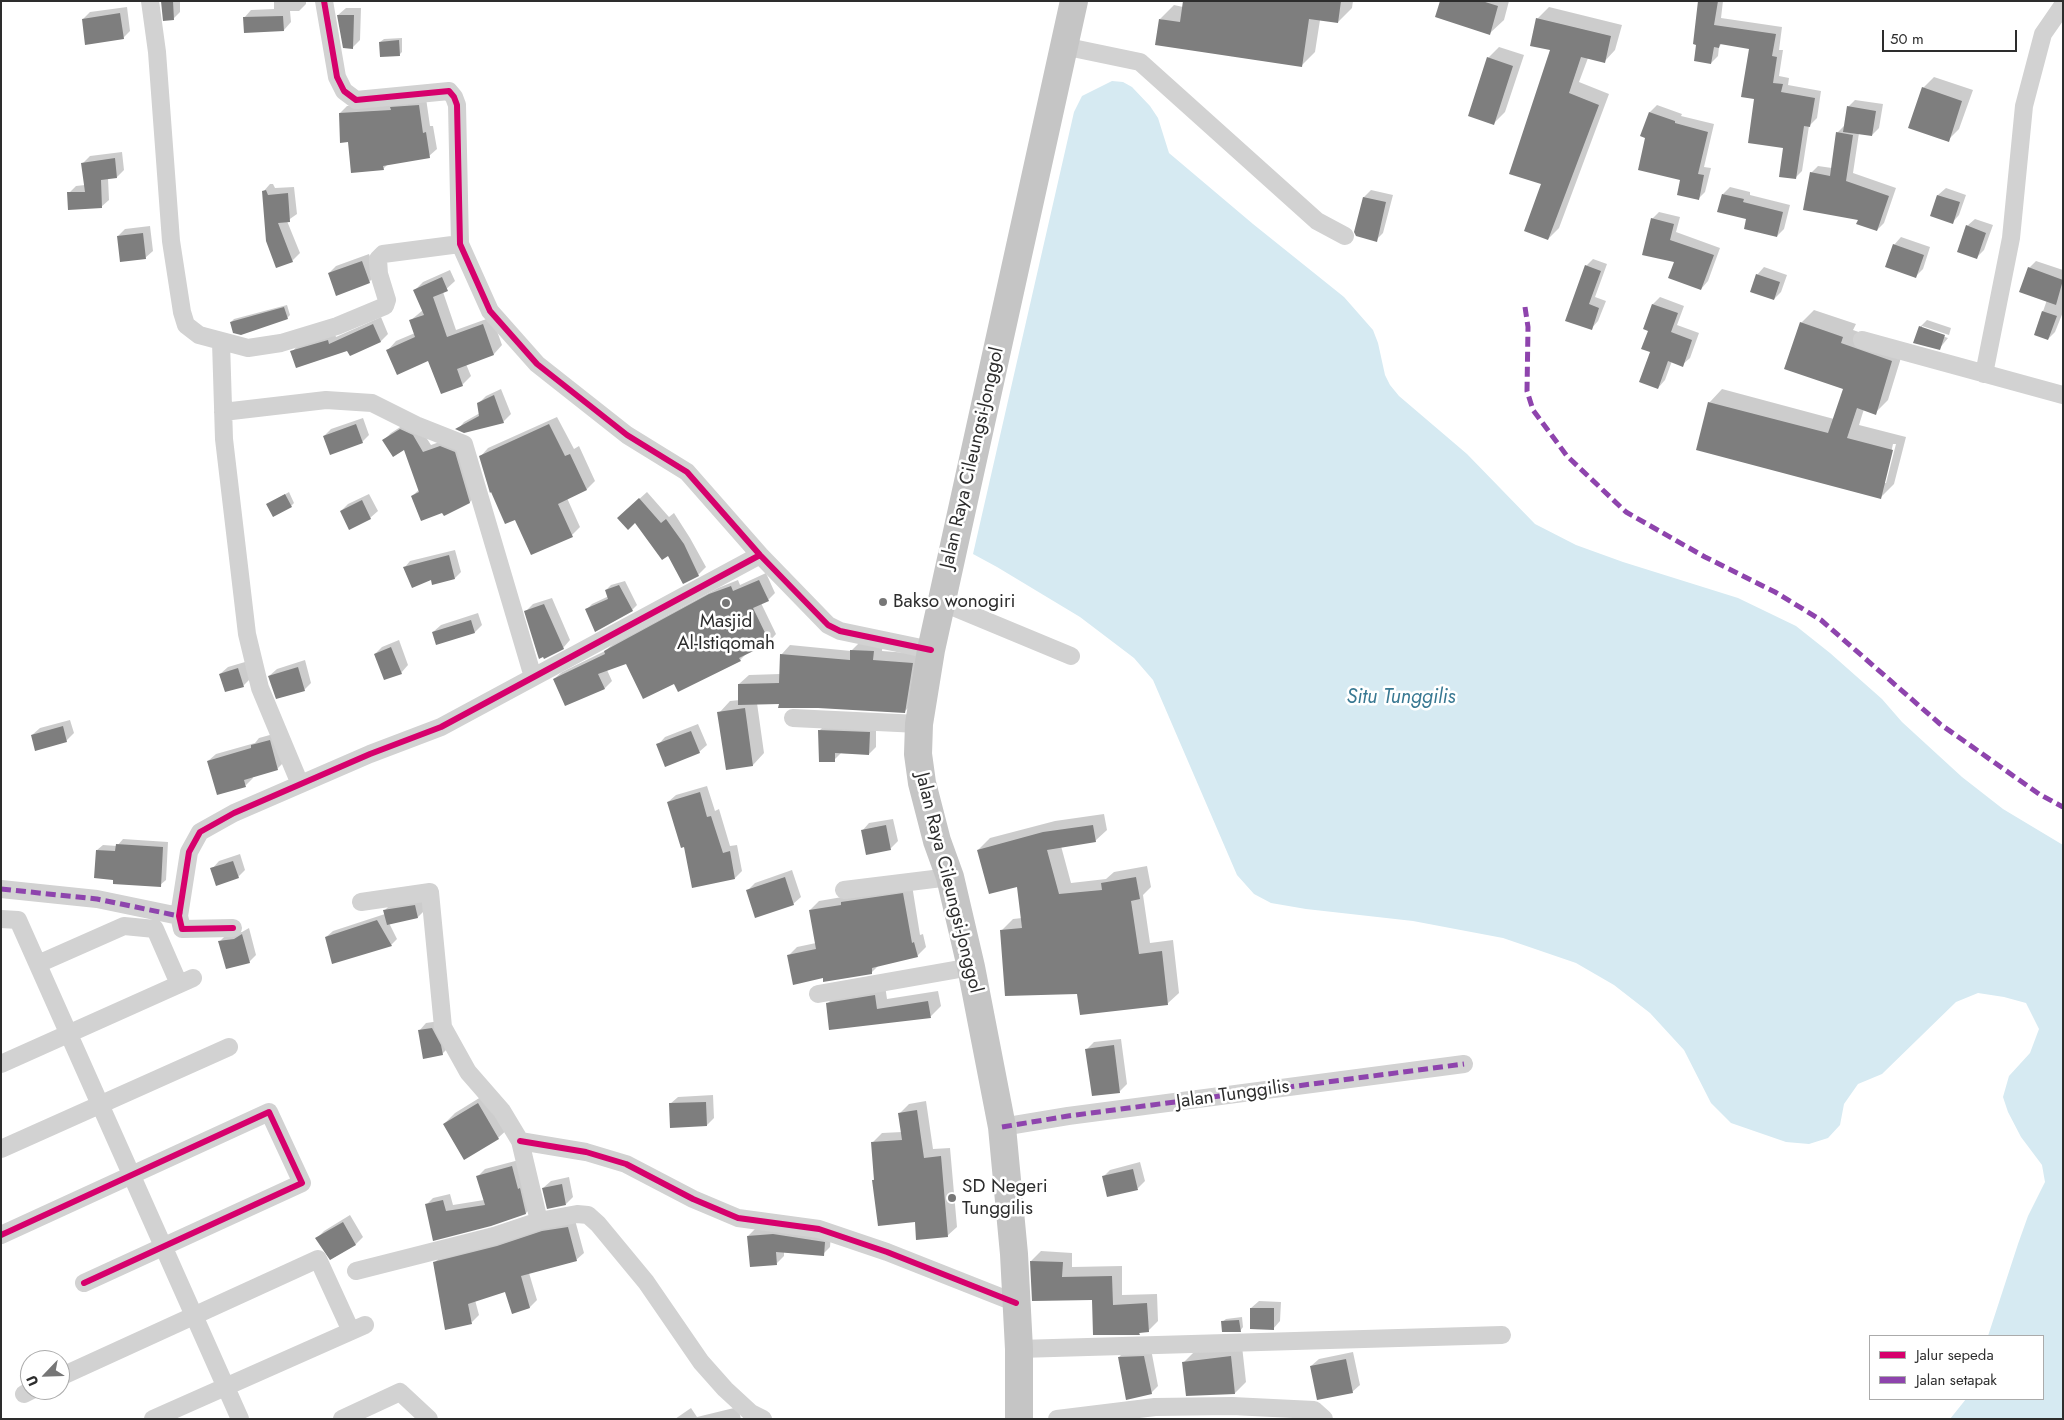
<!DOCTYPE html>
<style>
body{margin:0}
#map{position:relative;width:2064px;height:1420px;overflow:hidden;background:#fff;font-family:Jost,sans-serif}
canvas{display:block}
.frame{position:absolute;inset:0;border:2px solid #2d2d2d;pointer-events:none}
.legend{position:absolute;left:1869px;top:1335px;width:175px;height:65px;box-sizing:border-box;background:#fff;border:1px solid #ababab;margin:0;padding:6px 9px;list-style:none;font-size:15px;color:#2d2d2d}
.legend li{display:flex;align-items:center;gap:10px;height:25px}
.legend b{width:25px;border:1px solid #ababab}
.north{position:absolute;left:20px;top:1350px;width:50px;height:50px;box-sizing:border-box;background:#fff;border:1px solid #ababab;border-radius:50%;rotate:246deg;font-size:14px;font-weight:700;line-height:20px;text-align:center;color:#2d2d2d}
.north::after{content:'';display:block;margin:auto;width:18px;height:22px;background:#767676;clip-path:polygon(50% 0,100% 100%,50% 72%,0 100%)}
.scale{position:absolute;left:1882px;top:30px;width:135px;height:22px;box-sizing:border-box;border:2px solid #2d2d2d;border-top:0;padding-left:6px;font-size:15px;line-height:18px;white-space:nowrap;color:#2d2d2d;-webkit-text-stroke:4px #fff;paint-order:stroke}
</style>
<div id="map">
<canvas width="2064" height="1420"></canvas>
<div class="frame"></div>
<ul class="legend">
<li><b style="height:6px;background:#d6006c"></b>Jalur sepeda</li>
<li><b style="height:6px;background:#8e44ad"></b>Jalan setapak</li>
</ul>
<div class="north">U</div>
<div class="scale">50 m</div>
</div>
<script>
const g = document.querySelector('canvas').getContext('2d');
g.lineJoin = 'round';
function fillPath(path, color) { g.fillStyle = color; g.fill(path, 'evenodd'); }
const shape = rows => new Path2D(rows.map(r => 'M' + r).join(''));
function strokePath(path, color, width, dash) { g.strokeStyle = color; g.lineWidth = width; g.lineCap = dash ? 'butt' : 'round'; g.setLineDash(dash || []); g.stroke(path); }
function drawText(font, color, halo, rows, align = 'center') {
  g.font = font + ' Jost,sans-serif'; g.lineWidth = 5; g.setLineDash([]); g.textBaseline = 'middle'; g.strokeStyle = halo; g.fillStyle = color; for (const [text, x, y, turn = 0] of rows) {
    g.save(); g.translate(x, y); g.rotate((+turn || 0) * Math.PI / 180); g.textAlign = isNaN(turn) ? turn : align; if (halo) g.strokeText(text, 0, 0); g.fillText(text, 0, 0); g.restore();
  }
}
fillPath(shape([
 [1112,81,1123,82,1132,87,1150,106,1158,118,1169,153,1253,224,1344,297,1373,330,1378,343,1385,375,1390,385,1399,396,1467,454,1535,524,1576,545,1623,562,1738,598,1796,626,1830,653,1882,699,1902,722,1962,777,2003,809,2063,845,2063,1419,1950,1419,1966,1399,2043,1399,2043,1336,1988,1336,2018,1244,2028,1216,2045,1182,2042,1165,2021,1137,2008,1112,2003,1097,2009,1076,2030,1053,2039,1029,2026,1003,2004,997,1978,993,1956,1002,1882,1074,1858,1084,1844,1104,1840,1125,1828,1138,1809,1144,1786,1142,1731,1123,1711,1103,1684,1050,1650,1013,1614,985,1576,963,1503,938,1413,921,1306,909,1271,903,1254,894,1237,875,1153,680,1134,658,1080,617,997,567,973,554,1074,112,1082,96]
]), '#d6eaf2');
fillPath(shape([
 [161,1,180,1,180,12,173,19],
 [274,1,306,1,306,4,299,11,290,11,291,22,284,30,244,18,251,10,274,9],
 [1184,1,1353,1,1352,8,1338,22,1320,20,1315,52,1301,66,1160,19,1174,5,1183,7],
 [1441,1,1509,1,1504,20,1490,33],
 [1700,1,1723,1,1721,18,1782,27,1779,50,1783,50,1779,76,1789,78,1788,85,1821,91,1817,118,1809,126,1802,171,1795,178,1784,147,1756,98,1751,47,1722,43,1719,47,1718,56,1711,63],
 [127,7,130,31,123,38,83,19,90,12],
 [1549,7,1622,25,1615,50,1604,62,1588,58,1579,82,1609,94,1559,228,1548,239,1543,184,1552,49,1537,19],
 [346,8,361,8,360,40,353,47,344,47,338,15],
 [402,38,402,52,399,55,380,42,384,39],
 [1499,47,1524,55,1505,112,1494,123,1488,58],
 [1934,77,1973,90,1959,129,1948,140,1923,88],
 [426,98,430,126,433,126,437,149,429,156,389,163,383,169,349,141,340,113,347,106,396,103],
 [1855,100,1883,104,1879,128,1872,135,1859,133,1853,173,1896,188,1884,223,1877,230,1860,219,1811,173,1818,166,1832,168,1837,133,1845,125,1848,107],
 [1657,105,1682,114,1681,116,1714,124,1704,167,1711,168,1705,192,1698,199,1646,137,1642,136,1650,112],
 [122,152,124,170,117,177,108,178,109,200,101,207,69,193,76,186,85,185,83,163,90,156],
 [270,184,273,184,275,188,294,187,297,214,287,221,300,253,292,261,263,192],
 [1730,187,1750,192,1750,195,1790,205,1784,229,1777,236,1748,218,1723,194],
 [1946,188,1966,195,1959,215,1952,223,1931,215,1938,195],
 [1371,190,1393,195,1383,233,1376,240,1356,232,1364,197],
 [1659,212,1680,217,1676,232,1720,248,1708,281,1701,289,1676,261,1652,219],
 [1975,219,1993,225,1984,250,1977,257,1967,226],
 [150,226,153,251,145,258,118,236,125,229],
 [1901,237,1930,247,1923,269,1916,276,1894,245],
 [369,254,376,275,369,282,329,273,336,266],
 [1593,259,1607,264,1595,297,1606,301,1598,321,1591,329,1567,320,1586,266],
 [2036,261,2063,270,2063,312,2055,332,2048,339,2035,334,2047,300,2029,268],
 [1764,267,1787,275,1781,292,1774,299,1757,275],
 [450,270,455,281,443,292,456,330,492,317,502,345,494,354,466,364,471,376,462,385,429,360,388,350,396,341,415,333,411,320,423,310,414,291,423,282],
 [1660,297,1684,306,1677,325,1699,333,1690,358,1682,365,1672,361,1665,380,1658,388,1651,352,1650,330,1644,328,1653,304],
 [287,305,290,315,287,318,231,322,234,319],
 [1814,310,1856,324,1853,330,1904,348,1888,400,1875,413,1864,409,1859,425,1906,437,1894,484,1881,497,1709,403,1722,389,1834,419,1844,388,1801,323],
 [1893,444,1896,444,1886,483,1884,483],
 [381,317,388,334,381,341,350,355,348,350,292,352,299,344,335,334,336,337],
 [1927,320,1951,328,1949,335,1922,326,1922,329,1948,338,1939,349,1920,327],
 [501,389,511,414,503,422,458,429,464,422,480,413,478,404,486,396],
 [557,417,574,449,579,446,595,481,587,489,567,498,580,527,572,535,516,519,492,491,480,457,488,448],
 [363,418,369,435,362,442,324,436,331,429],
 [408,422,420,428,431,445,448,439,462,445,477,494,470,502,412,496,420,489,405,448,384,440,391,433],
 [289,492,294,503,291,506,268,504],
 [647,492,669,517,674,513,690,538,706,567,698,575,683,583,668,554,626,511],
 [369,494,378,511,370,518,341,511,348,504],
 [455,550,461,572,455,578,405,567,410,561],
 [766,573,775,593,768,600,761,603,776,634,769,642,747,653,740,660,675,683,627,662,607,670,612,681,605,688,554,679,562,672,605,651,613,644,718,588,738,580,740,585],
 [625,581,637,605,632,610,587,609,592,604,609,596,606,590,611,585],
 [552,598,570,640,563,648,544,656,526,611,533,604],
 [478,613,482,625,475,632,433,632,441,625],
 [399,640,408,665,401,673,375,654,382,647],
 [861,641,883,642,882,651,922,654,914,702,905,711,780,703,757,703,764,753,753,765,727,768,719,713,730,701,740,700,739,684,749,675,780,674,781,655,790,645,851,651],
 [305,660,311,683,304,690,269,676,277,669],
 [245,662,251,678,243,686,220,674,228,667],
 [70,720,74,733,66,741,32,735,40,728],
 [827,723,876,725,876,747,869,754,841,753,834,760,820,730],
 [698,724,707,745,699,752,658,745,665,737],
 [277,733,284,762,277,769,252,776,253,778,246,785,208,761,216,754,255,743,259,738],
 [707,786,715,811,719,809,730,846,737,845,742,871,735,878,685,845,668,802,676,795],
 [1104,814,1107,830,1095,841,1061,846,1071,883,1106,879,1114,872,1147,866,1151,887,1143,895,1150,943,1173,940,1179,993,1167,1004,1078,992,1001,931,1013,919,1022,918,1018,885,978,850,990,838,1055,821],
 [893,819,898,841,891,848,862,831,869,823],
 [123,839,168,842,166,880,160,885,115,879,97,850,103,845,117,846],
 [240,854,245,870,238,877,212,869,219,861],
 [792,870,801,897,793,904,748,890,755,883],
 [912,885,920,935,923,934,926,947,917,956,879,965,872,972,824,977,788,956,797,947,816,943,810,910,819,901],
 [422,898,425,910,418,917,389,923,397,939,391,945,326,937,333,931,385,914,385,910,392,903],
 [249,928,256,955,249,962,220,941,227,934,242,932],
 [885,985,887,999,938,991,941,1006,931,1016,827,1004,837,994],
 [440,1021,449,1047,442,1054,419,1031,426,1023],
 [1121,1039,1127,1084,1120,1091,1087,1049,1094,1042],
 [489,1092,510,1127,498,1138,464,1158,444,1124,455,1113],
 [713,1095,714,1118,707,1125,670,1104,678,1097],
 [926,1101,933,1149,950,1148,957,1227,947,1236,916,1221,873,1180,875,1179,873,1142,882,1133,902,1132,899,1114,909,1104],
 [519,1160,533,1206,526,1213,434,1239,426,1205,433,1198,450,1194,453,1205,484,1200,478,1176,485,1169],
 [1140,1162,1145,1181,1138,1188,1108,1196,1103,1177,1110,1170],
 [569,1177,573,1197,566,1204,543,1188,551,1181],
 [350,1215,363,1237,356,1244,331,1259,317,1238,324,1231],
 [575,1220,584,1253,576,1260,529,1273,537,1300,530,1307,513,1312,506,1291,475,1300,479,1315,472,1322,434,1263,441,1256],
 [755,1229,831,1235,830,1247,823,1254,784,1251,784,1256,777,1263,748,1236],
 [1041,1251,1072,1253,1072,1267,1122,1266,1122,1295,1157,1294,1158,1321,1148,1331,1142,1331,1139,1334,1094,1334,1093,1299,1031,1261],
 [1259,1301,1281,1302,1280,1321,1273,1329,1251,1308],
 [1242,1317,1243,1327,1240,1331,1222,1322,1226,1319],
 [1242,1346,1246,1382,1235,1393,1187,1395,1183,1363,1194,1352],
 [1151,1349,1158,1386,1151,1393,1119,1357,1126,1350],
 [1353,1352,1360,1385,1352,1392,1311,1366,1319,1359],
 [738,1407,741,1419,675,1419,691,1408,697,1417]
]), '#0003');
fillPath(shape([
 [161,1,173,1,174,20,163,21],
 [1183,1,1341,1,1338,23,1309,19,1302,67,1155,45,1159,19,1180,22],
 [1440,1,1482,1,1498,6,1490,35,1435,17],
 [1698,1,1718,1,1714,25,1776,34,1772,56,1777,57,1773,83,1783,84,1781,92,1815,98,1810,127,1804,126,1796,179,1779,177,1783,148,1748,143,1754,99,1741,97,1749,49,1720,44,1719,48,1714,47,1711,64,1694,61,1696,45,1693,44],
 [120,13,124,39,85,45,82,19],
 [337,15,354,15,353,49,343,48],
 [283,16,284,31,244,33,243,17],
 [1536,18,1611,36,1605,63,1581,57,1569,93,1599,105,1548,240,1524,231,1541,184,1509,174,1550,50,1530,46],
 [399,40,400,56,380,57,379,42],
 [1487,57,1513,66,1494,125,1468,116],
 [1922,87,1962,101,1949,142,1908,128],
 [419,105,423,133,426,132,430,158,383,166,384,170,351,173,348,142,340,143,339,113,391,110,390,107],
 [1847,106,1876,111,1872,136,1843,132],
 [1649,112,1675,121,1675,123,1708,132,1698,174,1704,175,1699,200,1677,195,1680,180,1638,170,1645,138,1640,136],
 [1836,132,1853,135,1846,181,1889,196,1877,231,1856,224,1858,220,1803,210,1810,172,1830,176],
 [115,158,117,178,101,180,102,208,68,210,67,192,85,192,81,163],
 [266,190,268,195,288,193,290,222,278,223,293,262,276,268,266,241,262,191],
 [1722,194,1744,199,1743,202,1783,212,1777,237,1744,229,1746,219,1717,212],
 [1937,195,1960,202,1953,224,1930,216],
 [1363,197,1386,202,1377,242,1356,236,1354,232],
 [1651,218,1674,224,1670,240,1714,255,1701,290,1668,278,1674,262,1642,255],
 [1966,225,1986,233,1977,259,1957,252],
 [143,233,146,259,120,262,117,236],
 [1893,244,1924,255,1916,278,1885,267],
 [362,261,370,283,336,296,328,273],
 [1585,265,1601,271,1589,304,1599,308,1592,330,1565,321],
 [2028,267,2063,280,2056,305,2019,292],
 [1756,274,1780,282,1774,300,1750,292],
 [442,277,448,291,433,297,447,337,483,324,494,355,457,369,463,386,441,394,428,361,397,375,386,350,415,337,409,320,424,315,413,290],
 [1652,304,1678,313,1671,332,1692,340,1683,367,1668,361,1658,389,1639,382,1650,352,1641,349,1648,331,1643,329],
 [284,307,288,319,241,335,233,333,230,322],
 [2042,311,2057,316,2048,340,2034,335],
 [1800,322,1843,337,1841,343,1892,361,1876,415,1857,408,1847,438,1893,450,1881,499,1696,450,1708,402,1828,433,1843,389,1784,369],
 [373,324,381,342,350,356,347,351,296,368,290,351,328,340,329,344],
 [1919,326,1945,335,1940,350,1913,343],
 [494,395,504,423,464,433,455,429,479,416,477,403],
 [356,424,363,443,330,455,323,436],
 [549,424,565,456,570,454,587,490,558,504,573,537,531,555,515,520,505,524,491,492,490,493,479,456],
 [400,429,413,435,423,452,440,446,455,452,470,503,444,516,442,513,421,521,411,496,419,492,404,450,393,457,382,440],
 [285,494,292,507,273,517,266,504],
 [639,498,661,523,666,519,684,544,699,576,683,584,668,556,662,560,635,523,628,530,617,518],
 [362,500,371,519,349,530,340,511],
 [449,555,455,579,432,585,431,580,412,588,403,567],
 [759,580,769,601,753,608,770,643,739,658,741,661,678,692,674,684,643,699,626,664,598,674,605,689,565,706,553,679,605,654,604,651,709,594,731,586,733,591],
 [619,585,633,611,595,632,585,609,608,599,605,590],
 [544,604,564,649,544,659,543,657,539,659,538,656,524,611],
 [471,620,475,633,436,645,432,632],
 [391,647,402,674,384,680,374,654],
 [850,650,874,651,873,660,913,663,905,713,818,708,778,708,779,704,738,705,738,684,779,683,780,654,850,660],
 [298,667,305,691,276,699,268,676],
 [238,668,244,687,225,692,219,674],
 [745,708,753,766,726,770,717,712],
 [63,726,67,742,35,751,31,735],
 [818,730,870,732,869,755,835,753,835,762,819,762],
 [691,731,700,753,665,767,656,744],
 [270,740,278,770,244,780,246,787,217,795,207,761,251,748,251,745],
 [700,792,707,817,711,816,723,853,730,851,735,879,692,888,684,847,681,848,667,802],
 [886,825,891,850,866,855,861,830],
 [1093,825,1096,842,1047,850,1059,894,1102,890,1101,883,1136,877,1140,899,1131,901,1139,954,1162,951,1168,1005,1080,1015,1077,994,1005,996,1000,930,1022,928,1017,887,989,894,977,850,1043,832],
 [116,844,163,847,161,887,113,884,113,880,94,878,96,850,115,851],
 [233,861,239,878,216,886,210,868],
 [785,877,794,905,755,918,746,890],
 [903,893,912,943,914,942,918,957,872,968,872,974,823,982,823,978,793,985,787,955,816,949,809,910,841,905,841,902],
 [415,905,418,918,387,925,383,910],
 [377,920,392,946,332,964,325,937],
 [242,934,250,963,226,969,218,941,234,939],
 [875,995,877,1009,928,1001,931,1018,829,1030,826,1003],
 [432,1028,441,1045,443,1055,423,1059,418,1030],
 [1114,1045,1120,1093,1092,1096,1085,1049],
 [706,1102,707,1126,670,1128,669,1103],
 [478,1103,499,1139,464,1160,443,1124],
 [917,1110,924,1158,941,1156,948,1237,916,1240,915,1222,878,1226,872,1180,874,1180,871,1142,902,1140,898,1113],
 [512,1166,518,1189,520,1188,526,1214,491,1226,433,1241,425,1204,443,1200,446,1211,485,1205,476,1176],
 [1133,1169,1138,1190,1107,1197,1102,1176],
 [562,1184,566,1205,547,1209,542,1188],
 [343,1222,356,1245,330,1260,315,1238],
 [568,1227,577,1261,521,1276,530,1308,512,1314,505,1292,468,1304,472,1324,445,1330,433,1262,497,1246,542,1231],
 [773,1234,825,1242,824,1256,776,1252,777,1265,750,1267,747,1236],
 [1030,1261,1063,1262,1062,1277,1112,1276,1113,1305,1147,1303,1149,1332,1139,1333,1140,1335,1093,1335,1092,1300,1032,1301],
 [1250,1308,1274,1308,1274,1330,1250,1329],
 [1239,1320,1241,1332,1222,1332,1221,1321],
 [1144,1356,1152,1394,1126,1400,1118,1357],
 [1231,1356,1235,1394,1186,1396,1182,1362],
 [1346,1359,1353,1393,1317,1400,1310,1366]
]), '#7e7e7e');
strokePath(shape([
 [150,1,157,52,171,241,182,312,186,325,199,335,248,348,281,343,337,326,385,306,387,300,379,274,378,259,383,254,460,244],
 [324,1,337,77,344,91,356,100,449,91,454,97,457,105,460,244,490,311,537,364,627,435,687,472,760,555,828,625,840,631,931,650],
 [1063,46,1140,62,1317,221,1345,236],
 [1862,340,2063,395],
 [221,342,224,439,247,634,260,688,300,784],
 [1984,374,2011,238,2024,106,2043,34,2063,5],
 [223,412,326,400,372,403,416,425,464,444,533,677],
 [941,602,1071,656],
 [793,718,919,724],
 [1,889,97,899,179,916],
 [844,890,950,877],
 [361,902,430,892,443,1027,468,1072,502,1111,520,1141,539,1221],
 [1,919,18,920,240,1419],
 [233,928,182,929,179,916,189,852,200,832,234,813,370,754,441,727,760,555],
 [38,964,124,926,155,929,179,984],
 [818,994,971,967],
 [1,1064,193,978],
 [1002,1127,1068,1116,1464,1064],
 [520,1141,586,1152,626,1164,693,1199,738,1218,819,1229,887,1252,1016,1303],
 [1,1149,229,1047],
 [1,1235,269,1112,302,1183,84,1283],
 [356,1271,494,1236,539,1221,577,1214,588,1215,598,1224,646,1282,701,1362,725,1389,751,1413,763,1419],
 [1019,1349,1502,1335],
 [60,1377,318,1259,351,1331],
 [24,1394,32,1390],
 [153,1419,365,1325],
 [342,1419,400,1392,429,1419],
 [1057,1419,1155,1407,1232,1406,1314,1410,1324,1419]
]), '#d2d2d2', 18);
strokePath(shape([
 [1019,1419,1019,1349,1014,1254,1002,1127,971,967,950,877,937,841,922,783,918,754,919,724,931,650,1074,1]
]), '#c5c5c5', 28);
strokePath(shape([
 [1525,307,1528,327,1527,391,1533,410,1567,456,1626,512,1705,557,1775,592,1821,620,1940,724,2039,794,2063,807],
 [1,889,97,899,179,916,180,912],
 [1002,1127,1068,1116,1464,1064]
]), '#8e44ad', 5, [10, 5]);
strokePath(shape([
 [324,1,337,77,344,91,356,100,449,91,454,97,457,105,460,244,490,311,537,364,627,435,687,472,760,555,828,625,840,631,931,650],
 [233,928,182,929,179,916,189,852,200,832,234,813,370,754,441,727,760,555],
 [520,1141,586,1152,626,1164,693,1199,738,1218,819,1229,887,1252,1016,1303],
 [1,1235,269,1112,302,1183,84,1283]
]), '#d6006c', 6);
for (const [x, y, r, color] of [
 [883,602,5,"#767676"],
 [726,603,5,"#767676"],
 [952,1198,5,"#767676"]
]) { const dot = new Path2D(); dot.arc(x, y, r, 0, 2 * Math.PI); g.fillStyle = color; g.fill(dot); strokePath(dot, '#fff', 2); }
drawText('19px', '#2d2d2d', '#fff', [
 ["Jalan Raya Cileungsi-Jonggol",973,458,-77],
 ["Jalan Raya Cileungsi-Jonggol",948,883,76],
 ["Jalan Tunggilis",1233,1095,-8]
]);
drawText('19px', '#2d2d2d', '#fff', [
 ["Bakso wonogiri",893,602],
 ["Masjid",726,622,"center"],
 ["Al-Istiqomah",726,644,"center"],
 ["SD Negeri",962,1187],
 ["Tunggilis",962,1209]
], 'left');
drawText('italic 20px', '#387892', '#fff', [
 ["Situ Tunggilis",1401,698]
]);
</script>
